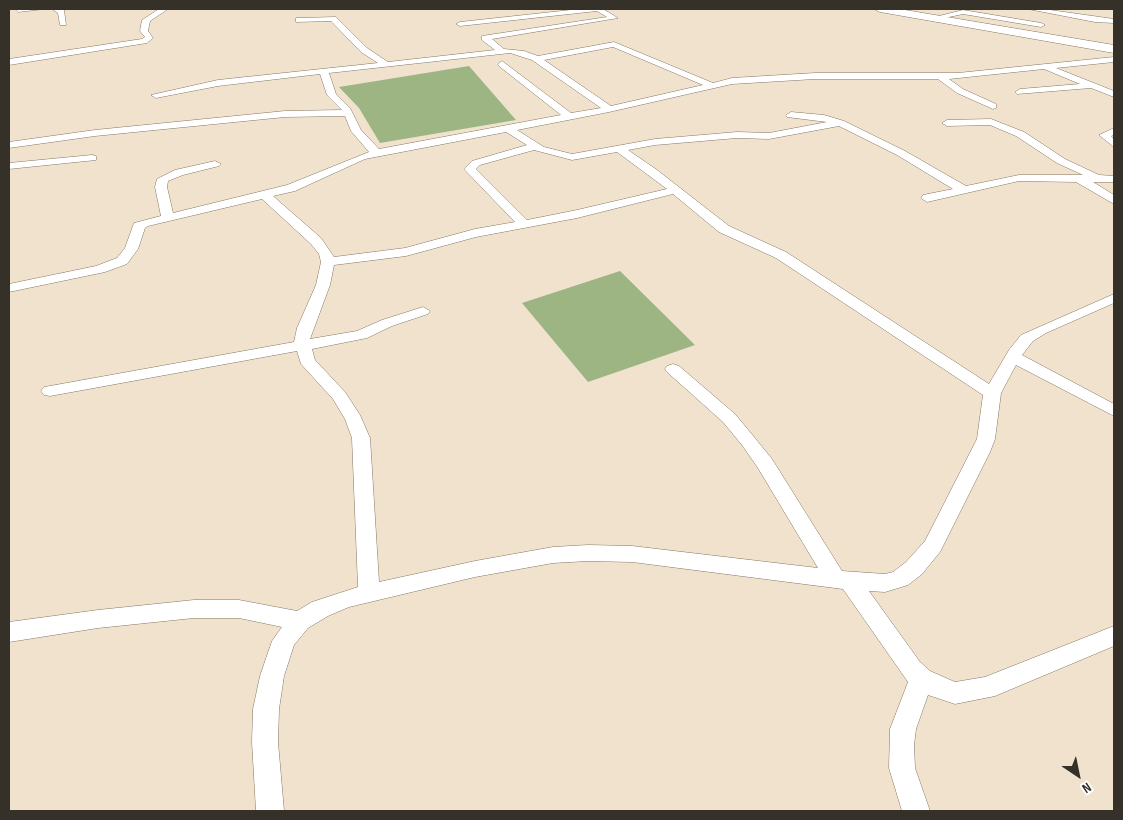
<!DOCTYPE html>
<style>
body{margin:0}
#map{position:relative;width:1123px;height:820px;overflow:hidden;background:#f1e2cd;font-family:"Sofia Sans Condensed",sans-serif}
canvas{display:block}
.frame{position:absolute;inset:0;border:10px solid #353028;pointer-events:none}
.north{position:absolute;left:1053px;top:750px;width:50px;height:50px;-webkit-text-stroke:4px #fff;paint-order:stroke;rotate:146deg;font-size:14px;font-weight:700;line-height:20px;text-align:center;color:#353028}
.north::after{content:'';display:block;margin:auto;width:18px;height:22px;background:#353028;clip-path:polygon(50% 0,100% 100%,50% 72%,0 100%)}
</style>
<div id="map">
<canvas width="1123" height="820"></canvas>
<div class="frame"></div>
<div class="north">N</div>
</div>
<script>
const g = document.querySelector('canvas').getContext('2d');
g.lineJoin = 'round';
function fillPath(path, color) { g.fillStyle = color; g.fill(path, 'evenodd'); }
const shape = rows => new Path2D(rows.map(r => 'M' + r).join(''));
function strokePath(path, color, width, dash) { g.strokeStyle = color; g.lineWidth = width; g.lineCap = dash ? 'butt' : 'round'; g.setLineDash(dash || []); g.stroke(path); }
fillPath(shape([
 [469,66,516,120,380,143,359,108,339,87],
 [620,271,695,345,588,382,522,303]
]), '#9db583');
const street = shape([
 [15,9,44,9,18,12,15,9],
 [52,9,64,10,66,25,60,25,58,13,52,9],
 [159,9,168,9,150,21,148,31,153,38,147,43,9,65,9,59,142,39,145,37,140,31,142,20,159,9],
 [580,9,603,9,618,18,492,39,504,49,524,51,538,56,614,42,713,83,732,78,815,73,958,73,1114,57,1114,62,1056,68,1114,91,1114,97,1091,88,1017,94,1015,92,1020,89,1080,84,1044,69,949,79,963,89,996,104,996,108,993,109,957,93,938,79,815,79,732,84,609,112,517,130,544,147,572,154,655,139,737,132,769,133,827,122,787,117,786,115,791,112,824,115,844,121,905,151,966,186,1019,175,1083,175,1057,163,1016,136,990,125,947,126,942,123,947,120,991,119,1024,132,1065,159,1099,175,1114,176,1114,182,1093,182,1114,195,1114,204,1076,182,1019,181,927,202,921,198,923,195,953,189,897,155,839,126,769,139,737,138,655,145,628,150,657,170,729,226,786,252,989,384,1009,350,1021,335,1114,294,1114,303,1046,333,1033,341,1022,355,1114,404,1114,416,1016,365,1001,393,995,439,990,452,940,552,922,574,908,585,885,592,869,591,920,662,930,671,955,682,985,677,1114,626,1114,646,995,696,955,704,928,695,916,729,914,745,915,768,930,811,902,811,889,768,890,729,908,682,843,589,632,562,588,561,553,563,475,577,349,607,328,616,308,628,294,645,284,676,279,709,278,742,284,811,256,811,252,742,253,709,260,676,272,641,282,627,239,618,194,618,98,628,9,642,9,622,98,610,194,600,239,600,297,611,312,602,358,587,352,438,345,419,333,399,301,364,297,351,50,396,44,395,41,391,44,387,50,386,294,342,297,328,316,285,321,262,319,254,311,244,262,199,148,226,145,228,138,249,127,264,105,272,9,292,9,284,96,266,117,258,125,248,134,223,161,216,155,187,157,179,175,170,215,161,221,164,219,166,183,175,168,181,167,187,173,213,287,185,369,152,351,131,345,116,285,117,95,136,9,148,9,142,95,130,285,111,342,110,327,95,320,74,218,86,156,98,151,95,218,80,378,63,361,52,331,21,296,22,296,18,299,18,336,17,367,48,388,62,495,50,482,40,482,36,607,17,597,11,460,26,456,24,460,22,580,9],
 [613,47,703,85,611,106,544,60,613,47],
 [510,53,532,60,601,108,571,113,502,61,498,64,499,66,561,115,379,149,361,130,350,108,336,94,329,73,510,53],
 [506,132,527,145,472,161,464,169,515,222,475,229,405,248,334,257,321,238,273,196,295,191,365,159,506,132],
 [534,150,572,160,617,152,667,189,577,210,527,220,476,169,480,165,534,150],
 [673,194,719,232,776,258,983,395,977,439,925,541,906,562,893,572,885,574,842,571,772,459,754,437,735,414,679,366,673,364,667,366,665,369,667,372,723,422,742,445,758,468,818,568,632,546,588,545,553,547,475,561,379,582,370,438,360,415,345,392,315,360,312,349,367,338,392,326,428,314,430,311,423,307,382,320,357,331,310,339,330,285,334,265,406,256,476,237,577,218,673,194],
 [1028,9,1043,9,1114,19,1114,23,1095,22,1028,9],
 [963,10,1041,23,1045,25,1041,27,963,14,935,20,931,18,963,10],
 [1114,128,1114,135,1111,136,1114,139,1114,147,1099,135,1114,128],
 [92,155,96,156,96,160,9,169,9,163,92,155]
]);
const primary = shape([
 [874,9,899,9,1114,45,1114,53,880,12,874,9]
]);
strokePath(street, '#847764', 1);
strokePath(primary, '#847764', 1);
fillPath(street, '#fff');
fillPath(primary, '#fff');
</script>
